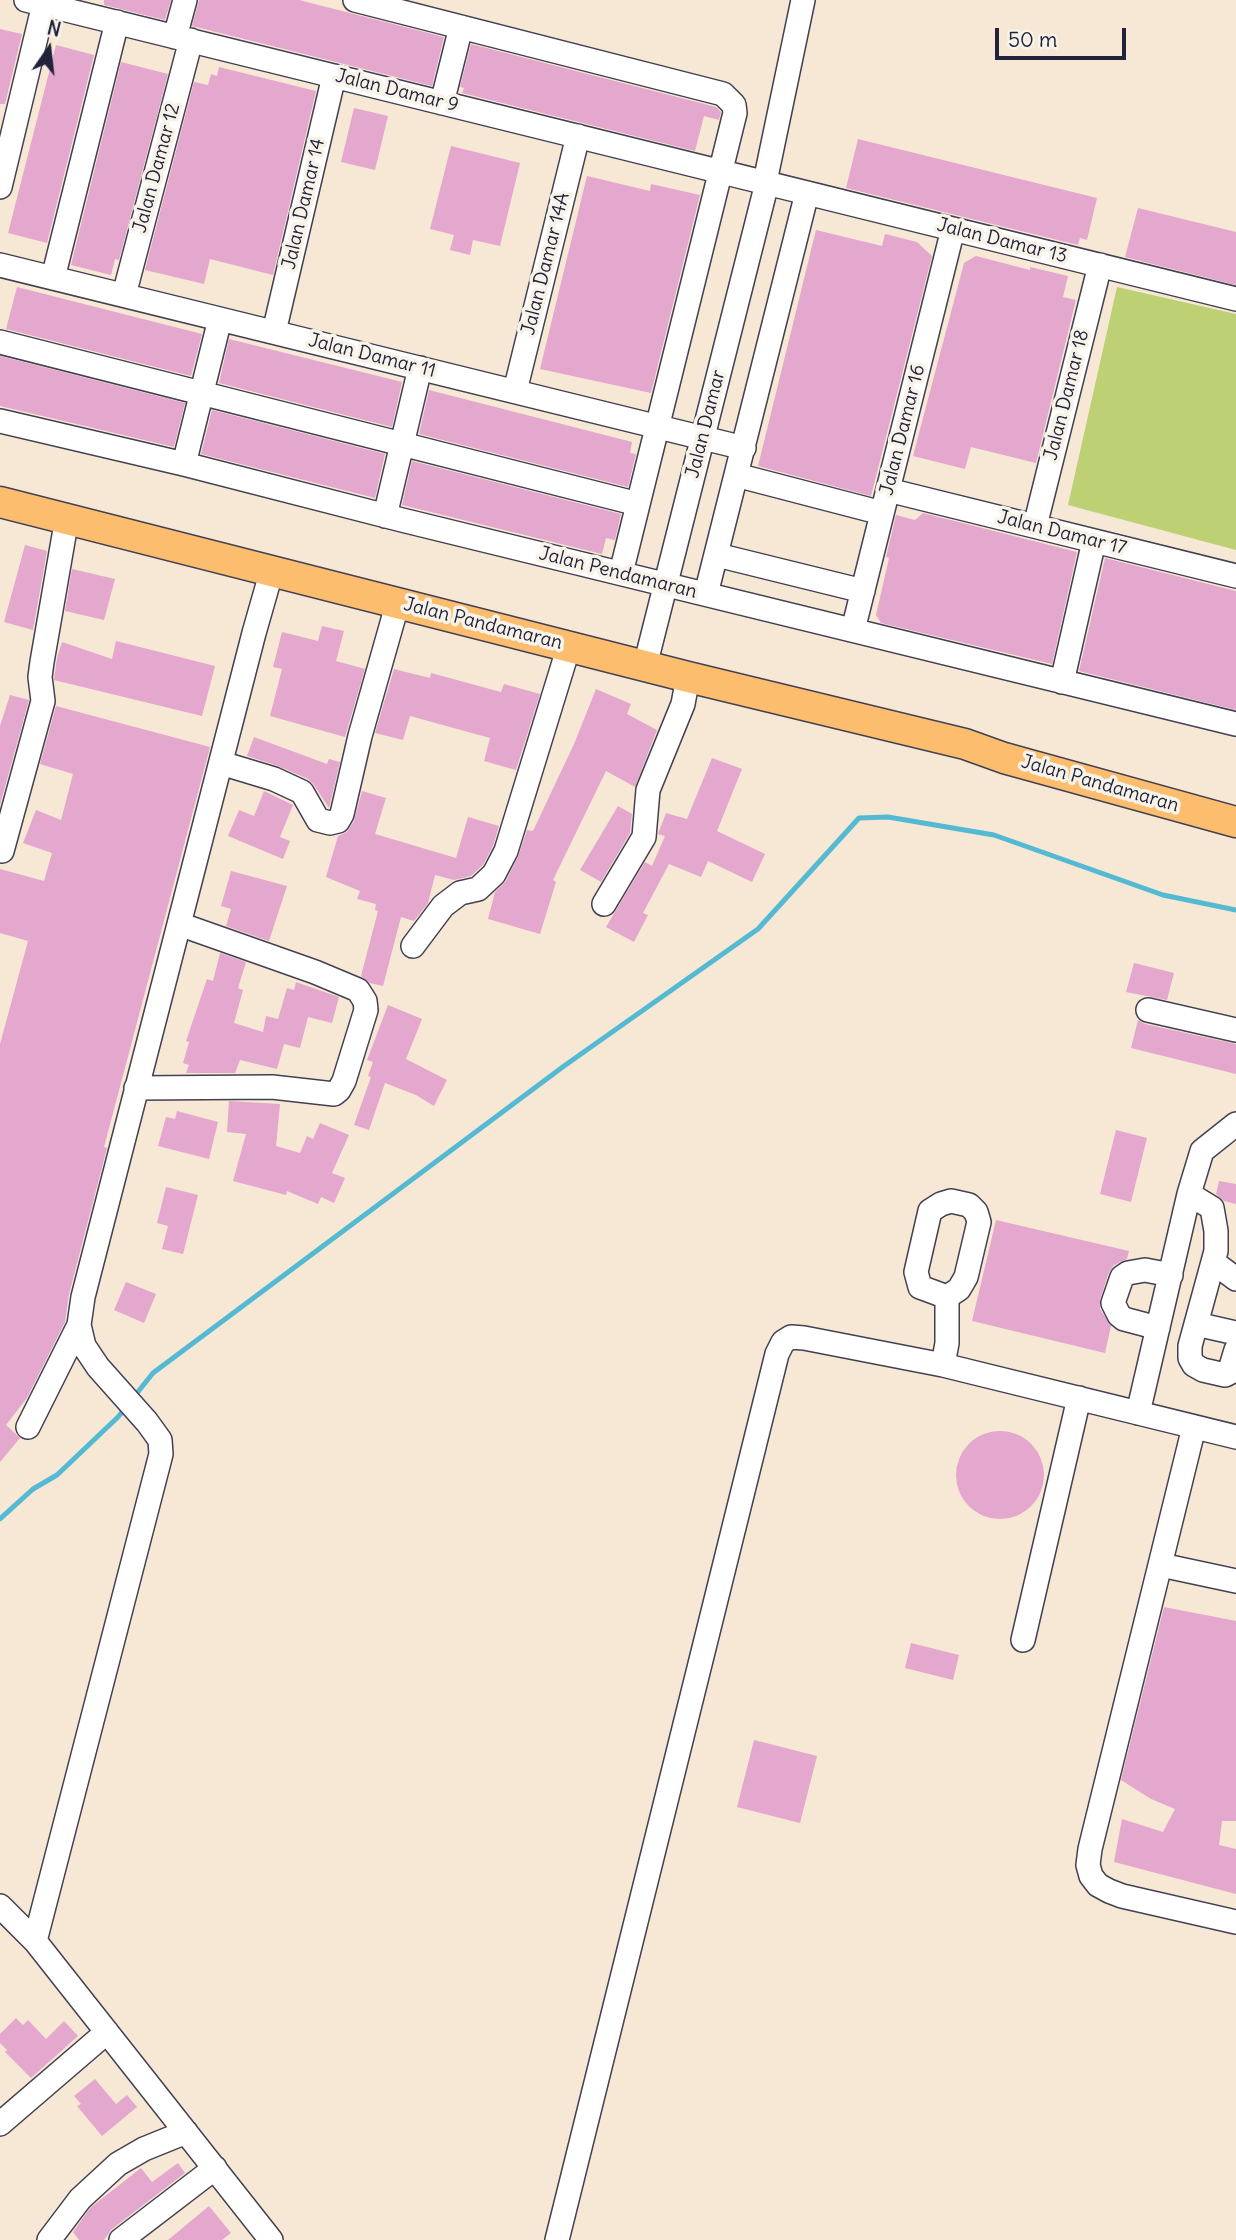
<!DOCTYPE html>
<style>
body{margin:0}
#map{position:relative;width:1236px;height:2240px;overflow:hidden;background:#f6e8d4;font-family:Delius,sans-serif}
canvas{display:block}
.north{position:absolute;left:14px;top:14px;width:70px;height:70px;-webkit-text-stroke:5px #f7f3e8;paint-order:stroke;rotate:14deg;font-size:19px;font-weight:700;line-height:28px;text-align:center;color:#22223b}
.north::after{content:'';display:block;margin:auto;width:24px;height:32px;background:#22223b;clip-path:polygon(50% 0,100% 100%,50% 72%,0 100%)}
.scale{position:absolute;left:995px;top:28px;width:131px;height:32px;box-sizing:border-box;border:4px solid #22223b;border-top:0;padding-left:9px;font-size:21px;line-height:24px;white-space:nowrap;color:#22223b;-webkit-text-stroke:5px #f7f3e8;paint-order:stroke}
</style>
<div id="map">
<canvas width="1236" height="2240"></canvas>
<div class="north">N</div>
<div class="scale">50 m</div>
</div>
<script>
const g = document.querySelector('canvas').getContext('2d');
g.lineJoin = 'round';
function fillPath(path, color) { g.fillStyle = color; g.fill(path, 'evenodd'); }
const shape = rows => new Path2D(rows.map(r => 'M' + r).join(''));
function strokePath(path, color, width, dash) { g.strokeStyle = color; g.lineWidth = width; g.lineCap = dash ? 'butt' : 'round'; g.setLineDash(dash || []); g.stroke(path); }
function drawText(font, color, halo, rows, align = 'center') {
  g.font = font + ' Delius,sans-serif'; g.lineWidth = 7; g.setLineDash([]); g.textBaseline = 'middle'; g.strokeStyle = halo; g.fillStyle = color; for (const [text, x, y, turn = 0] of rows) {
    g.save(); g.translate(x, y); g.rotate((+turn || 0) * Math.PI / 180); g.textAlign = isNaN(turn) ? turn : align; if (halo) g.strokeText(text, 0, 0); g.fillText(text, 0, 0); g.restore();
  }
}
fillPath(shape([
 [1117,287,1236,314,1236,550,1068,505]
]), '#bdd174');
strokePath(shape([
 [133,1398,153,1373,564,1066,758,929,859,818,888,817,994,835,1163,895,1236,910],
 [0,1519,33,1489,57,1475,118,1417,127,1406]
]), '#54b9d2', 5);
fillPath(shape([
 [104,0,171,0,165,20,104,5],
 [199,0,299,0,444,37,432,86,192,26],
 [0,29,22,34,5,104,0,104],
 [471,44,716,107,721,112,719,120,704,116,695,151,462,93,464,88,460,87],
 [56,45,94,55,47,243,8,233],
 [121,62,168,74,119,260,115,259,111,275,71,265],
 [219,67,316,91,273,275,210,259,204,284,145,270,194,82,208,85,211,74,217,76],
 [354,108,388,116,375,170,341,162],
 [858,139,1097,198,1087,240,1080,238,1078,245,846,188],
 [451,146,520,163,500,246,473,240,470,255,450,250,454,235,430,229],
 [587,176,650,191,651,184,700,195,651,393,540,369],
 [1138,208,1236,232,1236,285,1125,257],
 [816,230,882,246,885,234,917,242,932,256,871,496,758,466],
 [976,256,1030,270,1030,267,1068,276,1063,297,1076,300,1036,463,971,447,965,469,913,456,964,263],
 [17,287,202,334,191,376,6,329],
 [229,339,402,382,392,427,219,383],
 [0,356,185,403,174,447,0,406],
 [429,390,632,442,630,453,636,454,628,487,419,434],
 [212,410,385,454,375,498,201,454],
 [412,461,621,514,615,540,606,538,602,554,402,505],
 [923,513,1077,552,1052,664,881,623,876,615,889,558,886,557,896,515,915,520],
 [25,545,47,551,33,630,4,622],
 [1105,558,1236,591,1236,710,1079,671],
 [72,569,115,579,104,620,65,611],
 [322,626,344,631,336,661,365,669,345,737,270,716,282,669,273,667,282,632,318,641],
 [116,641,215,666,202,716,54,680,57,658,62,642,112,659],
 [394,669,430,678,431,673,501,692,504,684,540,694,516,770,484,761,490,738,410,716,403,740,375,733],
 [596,689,631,704,627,714,657,730,635,787,606,771,553,880,556,882,540,934,488,919,495,892,506,881,518,857,527,830,533,831,574,744],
 [10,695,29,700,0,805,0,726],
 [56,706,210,747,104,1147,107,1148,69,1294,65,1322,27,1398,6,1425,20,1438,0,1462,0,1044,28,941,0,933,0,869,44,881,52,853,23,843,36,810,61,820,73,774,40,764],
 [254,737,327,764,329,759,340,762,329,808,314,785,308,779,278,766,247,756],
 [712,758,742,769,717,831,765,854,752,882,708,861,701,877,669,864,643,913,648,915,634,942,606,927,645,862,652,866,665,836,658,834,666,813,687,819],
 [264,791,293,805,280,837,290,841,283,859,228,836,239,810,254,816],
 [362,791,386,798,375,834,456,858,468,817,499,826,493,846,483,865,471,876,454,880,435,875,428,903,414,921,401,917,383,986,370,983,361,976,378,911,375,910,376,904,357,899,360,891,326,877,338,836,347,832,354,821],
 [618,806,632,814,630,833,601,882,580,870],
 [231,871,287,886,269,941,226,926,231,909,221,906],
 [220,953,246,962,238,988,243,990,234,1023,263,1032,266,1016,278,1019,287,988,294,990,296,982,339,997,332,1023,308,1017,300,1048,284,1044,277,1069,240,1060,235,1073,186,1073,189,1065,183,1063,189,1042,186,1041,207,979,213,981],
 [1134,963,1174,973,1167,1000,1126,992],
 [388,1005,422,1019,406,1059,447,1080,434,1106,416,1095,385,1083,369,1130,354,1125,371,1077,368,1076,373,1062,367,1060],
 [1138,1020,1145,1024,1236,1044,1236,1074,1131,1048],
 [229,1101,280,1104,276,1146,300,1153,307,1136,313,1139,320,1123,349,1135,332,1173,345,1178,334,1203,321,1197,318,1204,287,1191,286,1195,233,1181,246,1134,227,1132],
 [177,1111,218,1122,209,1159,158,1146,166,1117,175,1119],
 [1116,1130,1147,1138,1131,1202,1100,1194],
 [1219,1181,1236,1184,1236,1204,1224,1201,1216,1194],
 [166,1187,198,1195,183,1254,162,1249,168,1226,157,1223],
 [996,1220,1129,1251,1127,1259,1114,1265,1109,1272,1100,1299,1100,1309,1111,1326,1105,1353,972,1321],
 [126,1282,156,1294,144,1323,114,1310],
 '956 1475a44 44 0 1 1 88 0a44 44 0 1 1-88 0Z',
 [1164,1607,1236,1621,1236,1821,1222,1821,1219,1845,1236,1849,1236,1894,1114,1862,1122,1819,1163,1832,1175,1809,1151,1799,1121,1780],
 [911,1643,959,1655,953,1680,905,1668],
 [754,1740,817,1756,800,1823,737,1807],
 [16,2018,23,2025,28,2020,46,2039,64,2021,78,2036,31,2078,5,2052,7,2050,0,2043,0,2034],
 [95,2079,116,2104,127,2095,137,2107,102,2136,77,2106,81,2104,74,2096],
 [178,2163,185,2173,112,2229,104,2240,79,2240,73,2232,90,2208,141,2168,152,2182],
 [209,2206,231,2233,222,2240,168,2240]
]), '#e4a7ce');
const minor = shape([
 [26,0,1236,299],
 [355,0,723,94,734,105,735,113,621,573],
 [175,37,185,0],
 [442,103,461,27],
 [0,187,44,4],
 [0,265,744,448],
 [53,278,117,22],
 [124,295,191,40],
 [274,332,334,76],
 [0,342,638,504],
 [515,391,578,136],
 [0,421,184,464,402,520,1236,724],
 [184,464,220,319],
 [736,475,882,513],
 [888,490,1236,576],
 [385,516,420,368],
 [1035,526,1100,265],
 [717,555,863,591],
 [706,594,807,193],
 [853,630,953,229],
 [645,666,767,183,766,177,803,0],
 [1062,682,1094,541],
 [221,763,274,779,302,792,318,820,330,823,338,821,342,814,360,736,398,602],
 [2,851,43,701,40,677,42,662,67,518],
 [604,904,644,837,648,790,683,704,688,677],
 [413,946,443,906,460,893,478,889,494,874,506,851,569,646],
 [1148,1010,1236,1030],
 [136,1088,272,1087,334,1094,339,1090,344,1081,366,1010,365,1001,358,990,315,972,179,924],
 [1189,1194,1212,1208,1216,1231,1216,1251,1190,1346,1190,1358,1194,1365,1203,1370,1225,1375,1229,1373,1236,1350],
 [1213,1262,1236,1279],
 [1196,1324,1236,1333],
 [1158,1328,1124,1319,1119,1315,1113,1303,1122,1277,1128,1273,1145,1270,1171,1275],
 [943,1365,947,1343,947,1297,920,1287,916,1272,930,1211,941,1204,951,1201,969,1205,976,1212,979,1222,966,1277,959,1289,947,1297],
 [1138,1413,1189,1194,1202,1151,1236,1124],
 [28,1427,79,1325],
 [1194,1427,1090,1849,1088,1865,1091,1876,1098,1885,1109,1891,1122,1896,1236,1922],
 [1161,1565,1236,1581],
 [1023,1640,1079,1398],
 [0,1906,35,1941,271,2240],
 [35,1941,161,1454,160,1440,147,1422,98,1367,84,1346,79,1325,83,1297,254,633,272,570],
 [0,2124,107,2032],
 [49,2240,80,2199,118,2164,144,2149,186,2132],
 [121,2240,215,2168],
 [557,2240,777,1354,783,1342,791,1337,804,1338,943,1365,1236,1437]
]);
const major = shape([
 [0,502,688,677,965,744,1004,758,1236,822]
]);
strokePath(minor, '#424052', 26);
strokePath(major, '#424052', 33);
strokePath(minor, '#fff', 23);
strokePath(major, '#fcbd6f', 30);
drawText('19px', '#22223b', '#f7f3e8', [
 ["Jalan Damar 9",397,91,14],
 ["Jalan Damar 12",157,168,-75],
 ["Jalan Damar 14",304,204,-77],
 ["Jalan Damar 13",1002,241,14],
 ["Jalan Damar 14A",546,264,-76],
 ["Jalan Damar 11",372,356,14],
 ["Jalan Damar 18",1067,395,-76],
 ["Jalan Damar",706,424,-76],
 ["Jalan Damar 16",903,430,-76],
 ["Jalan Damar 17",1062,533,14],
 ["Jalan Pendamaran",618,573,14],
 ["Jalan Pandamaran",483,624,14],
 ["Jalan Pandamaran",1100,784,16]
]);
</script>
